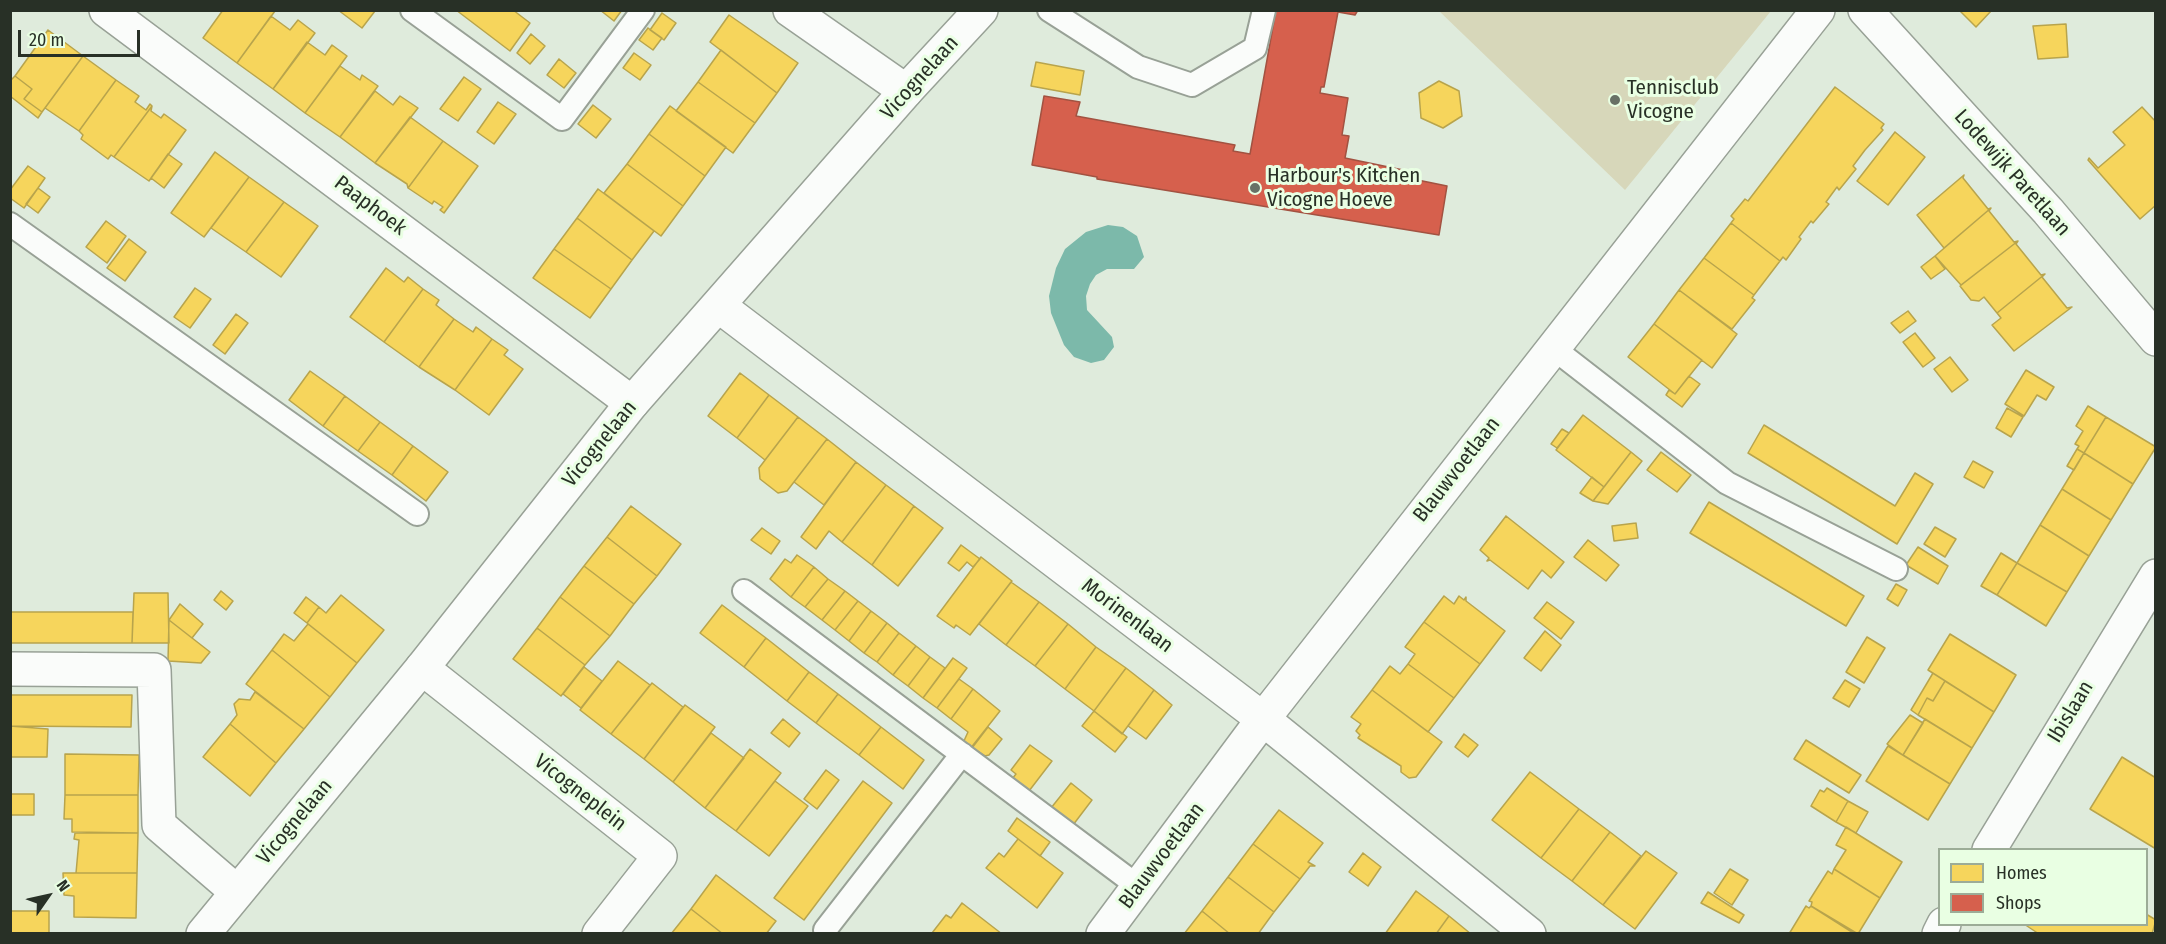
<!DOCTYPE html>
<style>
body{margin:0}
#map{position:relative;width:2166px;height:944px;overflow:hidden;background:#dfebdc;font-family:"Fira Sans Condensed",sans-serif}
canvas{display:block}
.frame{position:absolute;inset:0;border:12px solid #283026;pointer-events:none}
.legend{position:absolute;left:1938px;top:848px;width:210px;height:78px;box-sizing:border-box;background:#e9ffe3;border:2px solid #9cac97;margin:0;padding:8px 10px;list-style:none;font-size:18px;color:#283026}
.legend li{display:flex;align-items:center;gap:12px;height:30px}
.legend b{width:30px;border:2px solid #9cac97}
.north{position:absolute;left:18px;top:866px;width:60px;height:60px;-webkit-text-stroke:4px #e9ffe3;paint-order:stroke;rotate:56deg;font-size:16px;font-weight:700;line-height:24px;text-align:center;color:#283026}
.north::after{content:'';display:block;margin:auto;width:21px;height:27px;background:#283026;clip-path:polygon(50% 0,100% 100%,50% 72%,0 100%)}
.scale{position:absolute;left:18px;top:30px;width:122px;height:27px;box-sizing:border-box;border:3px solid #283026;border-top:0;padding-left:8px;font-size:18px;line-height:21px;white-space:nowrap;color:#283026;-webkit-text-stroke:4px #e9ffe3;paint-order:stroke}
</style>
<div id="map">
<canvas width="2166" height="944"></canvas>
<div class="frame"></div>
<ul class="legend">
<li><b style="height:16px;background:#f6d55c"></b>Homes</li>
<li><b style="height:16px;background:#d6604d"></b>Shops</li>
</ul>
<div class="north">N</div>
<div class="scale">20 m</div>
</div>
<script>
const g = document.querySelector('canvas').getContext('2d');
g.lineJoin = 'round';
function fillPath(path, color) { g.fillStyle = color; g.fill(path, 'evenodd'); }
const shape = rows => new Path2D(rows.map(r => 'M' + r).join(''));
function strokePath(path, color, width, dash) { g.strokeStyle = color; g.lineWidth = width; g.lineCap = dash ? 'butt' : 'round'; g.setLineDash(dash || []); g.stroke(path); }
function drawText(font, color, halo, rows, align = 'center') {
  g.font = font + ' "Fira Sans Condensed",sans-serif'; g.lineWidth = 6; g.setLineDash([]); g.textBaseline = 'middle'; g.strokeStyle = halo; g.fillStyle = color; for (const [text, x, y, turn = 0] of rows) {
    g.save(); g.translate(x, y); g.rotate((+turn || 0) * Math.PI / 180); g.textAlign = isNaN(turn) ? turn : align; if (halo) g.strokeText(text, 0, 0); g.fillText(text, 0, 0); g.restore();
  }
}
fillPath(shape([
 [1439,11,1771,11,1625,190]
]), '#d7d7ba');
fillPath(shape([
 [1108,225,1123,227,1137,236,1144,257,1134,269,1107,269,1096,275,1090,284,1086,296,1087,310,1112,337,1114,347,1104,360,1091,363,1074,357,1064,345,1051,313,1049,296,1056,268,1065,249,1086,232]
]), '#7cb9aa');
const homes = shape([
 [223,10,275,11,237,63,203,38,223,10],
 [338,10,374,10,375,11,362,28,338,10],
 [456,10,513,10,530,23,510,51,456,10],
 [600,10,622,10,614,21,600,10],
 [1959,10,1992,10,1976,27,1959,10],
 [662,13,676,23,664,40,650,30,662,13],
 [729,15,798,63,777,93,710,42,729,15],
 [271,16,290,30,298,20,315,33,273,89,237,63,271,16],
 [2066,24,2068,57,2038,59,2033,26,2066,24],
 [648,28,662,38,653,50,639,40,648,28],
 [48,30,83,56,42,112,24,99,32,89,15,76,48,30],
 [531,34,545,46,530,64,517,53,531,34],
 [307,42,325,55,332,45,347,56,305,113,273,89,307,42],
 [721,50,777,93,755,123,698,82,721,50],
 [634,53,651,65,640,80,623,68,634,53],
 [83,56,116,80,79,131,45,108,83,56],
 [559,59,576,73,564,88,547,75,559,59],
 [1036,62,1084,71,1080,95,1031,86,1036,62],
 [340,66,360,80,362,75,378,86,340,137,305,113,340,66],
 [15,76,32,89,24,99,42,112,38,118,10,96,10,81,15,76],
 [464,77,481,89,458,121,440,109,464,77],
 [116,80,139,96,135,102,146,110,150,104,152,106,114,157,111,155,108,159,81,139,83,135,79,131,116,80],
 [1439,81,1459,91,1462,116,1443,128,1421,118,1419,93,1439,81],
 [698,82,755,123,733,153,676,111,698,82],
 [1835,87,1884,124,1881,128,1883,130,1865,150,1853,166,1856,169,1839,190,1837,187,1826,202,1829,204,1813,223,1811,221,1799,237,1801,239,1786,260,1783,257,1780,261,1731,223,1734,219,1731,216,1745,199,1748,201,1835,87],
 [375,91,393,105,400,96,418,108,375,163,340,137,375,91],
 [498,102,516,114,494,144,477,132,498,102],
 [593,105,611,119,596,138,578,124,593,105],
 [152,106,151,111,161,118,164,114,186,130,149,181,114,157,152,106],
 [670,106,726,147,705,176,649,134,670,106],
 [2142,107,2156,122,2156,205,2140,219,2088,160,2089,158,2098,168,2125,145,2113,132,2142,107],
 [410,117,443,141,408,188,407,184,375,163,410,117],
 [1895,132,1925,157,1888,205,1857,181,1895,132],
 [649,134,705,176,683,206,627,164,649,134],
 [443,141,478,166,444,213,440,210,443,207,434,201,432,204,408,188,443,141],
 [215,152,249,177,204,237,171,213,215,152],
 [168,154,182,164,164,188,151,178,168,154],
 [627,164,683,206,661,236,604,193,627,164],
 [28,166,45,178,24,208,10,198,10,190,28,166],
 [1964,175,1963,178,1988,209,1991,208,1944,248,1917,215,1964,175],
 [249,177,284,202,246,252,211,228,249,177],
 [38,188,50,197,38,213,26,204,38,188],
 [598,189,654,231,632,260,577,218,598,189],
 [284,202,318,226,281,277,246,252,284,202],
 [1991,208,1989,211,2014,242,2018,241,1961,285,1935,256,1991,208],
 [577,218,632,260,611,289,554,249,577,218],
 [106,221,126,236,107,263,86,247,106,221],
 [1731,223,1780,261,1754,295,1704,258,1731,223],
 [129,239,146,252,125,281,107,268,129,239],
 [2018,241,2016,244,2041,275,2045,274,1997,313,1984,297,1979,301,1971,300,1960,286,2018,241],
 [554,249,611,289,590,318,533,278,554,249],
 [1935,256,1945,269,1931,279,1921,267,1935,256],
 [1704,258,1754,295,1752,298,1755,300,1732,329,1679,290,1704,258],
 [386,268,404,282,408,277,423,289,384,342,350,317,386,268],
 [2045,274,2042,277,2067,308,2072,307,2014,351,1992,325,2001,318,1997,313,2045,274],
 [195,288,211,299,190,328,174,317,195,288],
 [423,289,439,300,436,305,454,319,419,367,384,342,423,289],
 [1679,290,1737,334,1712,368,1654,324,1679,290],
 [1908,311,1916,321,1900,333,1891,323,1908,311],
 [236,314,248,323,225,354,213,345,236,314],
 [454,319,473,332,476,327,492,339,455,390,419,367,454,319],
 [1654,324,1702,360,1675,394,1628,357,1654,324],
 [1915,333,1935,358,1923,367,1903,342,1915,333],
 [492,339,508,350,504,355,523,369,489,415,455,390,492,339],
 [1950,357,1968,380,1952,392,1934,369,1950,357],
 [2026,370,2054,387,2046,400,2037,395,2024,416,2005,404,2026,370],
 [310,371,345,396,323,426,289,400,310,371],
 [740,373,769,395,737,438,708,416,740,373],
 [1689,376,1700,384,1682,407,1666,395,1669,390,1675,394,1689,376],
 [769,395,798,417,765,460,737,438,769,395],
 [345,396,380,422,358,451,323,426,345,396],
 [2088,406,2106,417,2084,453,2077,449,2079,446,2075,444,2083,431,2076,426,2088,406],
 [2007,408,2023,417,2011,437,1996,428,2007,408],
 [1583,415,1631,452,1604,487,1556,450,1583,415],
 [798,417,827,439,787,491,778,493,760,479,759,468,798,417],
 [2106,417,2156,447,2133,484,2084,453,2106,417],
 [380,422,413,446,392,475,358,451,380,422],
 [1764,425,1895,506,1915,473,1933,484,1897,544,1748,453,1764,425],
 [1562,429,1569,433,1557,448,1551,444,1562,429],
 [827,439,856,462,824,505,794,482,827,439],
 [413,446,448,472,426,501,392,475,413,446],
 [2077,449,2084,453,2074,470,2067,466,2077,449],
 [1631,452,1642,461,1608,504,1593,501,1631,452],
 [1661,452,1691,475,1677,492,1647,470,1661,452],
 [2084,453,2133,484,2111,520,2062,489,2084,453],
 [1973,461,1993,472,1984,488,1964,477,1973,461],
 [856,462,886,485,842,542,829,531,816,549,801,537,856,462],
 [1592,477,1604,487,1593,501,1580,493,1592,477],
 [886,485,914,506,872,565,842,542,886,485],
 [2062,489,2111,520,2089,556,2040,525,2062,489],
 [1709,502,1864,596,1846,626,1690,533,1709,502],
 [631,506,681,544,657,576,607,537,631,506],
 [914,506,943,528,898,586,872,565,914,506],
 [1506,516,1564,562,1551,578,1542,570,1528,589,1490,560,1487,561,1489,558,1480,550,1506,516],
 [1636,523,1638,538,1614,541,1612,526,1636,523],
 [2040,525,2089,556,2067,592,2017,563,2040,525],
 [1935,527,1956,539,1945,557,1924,544,1935,527],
 [762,528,780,541,771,554,751,540,762,528],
 [607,537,657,576,634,604,584,566,607,537],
 [1588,540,1619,565,1606,581,1574,557,1588,540],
 [961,545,980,559,973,567,967,562,959,571,948,563,961,545],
 [1918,547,1948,566,1938,584,1906,565,1918,547],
 [2001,553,2017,563,1997,595,1981,586,2001,553],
 [797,555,814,567,791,597,770,579,785,559,791,563,797,555],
 [981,557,1012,581,970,635,956,625,954,628,937,616,981,557],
 [2017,563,2067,592,2046,626,1997,595,2017,563],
 [584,566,634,604,610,636,560,597,584,566],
 [814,567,828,579,805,607,791,597,814,567],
 [828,579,845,591,822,620,805,607,828,579],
 [1011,582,1039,602,1006,645,979,624,1011,582],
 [1896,584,1907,590,1898,606,1887,599,1896,584],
 [221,591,233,601,226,610,214,600,221,591],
 [845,591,858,601,835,630,822,620,845,591],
 [134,593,168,593,169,643,132,643,134,593],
 [341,595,384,630,357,663,307,623,319,607,326,613,341,595],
 [1444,596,1454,604,1459,596,1464,600,1466,597,1466,601,1505,631,1480,664,1424,622,1444,596],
 [306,597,319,607,307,623,294,613,306,597],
 [560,597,610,636,585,665,537,628,560,597],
 [858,601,871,611,849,641,835,630,858,601],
 [1039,602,1068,624,1035,666,1006,645,1039,602],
 [1547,602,1574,622,1561,639,1534,618,1547,602],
 [180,604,203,624,192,638,169,620,180,604],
 [722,605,766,638,744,667,700,633,722,605],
 [871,611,887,623,864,653,849,641,871,611],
 [10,612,133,612,132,643,10,643,10,612],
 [169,620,210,652,201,663,168,661,169,620],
 [1424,622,1480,664,1454,698,1408,664,1415,654,1405,647,1424,622],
 [887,623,899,633,877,662,864,653,887,623],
 [308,624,357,663,330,697,272,650,284,634,294,641,308,624],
 [1068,624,1096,647,1065,689,1035,666,1068,624],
 [537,628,585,665,561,696,513,659,537,628],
 [1545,631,1561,645,1541,671,1524,658,1545,631],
 [899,633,916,646,893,675,877,662,899,633],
 [1950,634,2016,675,1994,712,1928,670,1950,634],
 [1867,637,1885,648,1864,683,1846,672,1867,637],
 [766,638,809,672,787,701,744,667,766,638],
 [916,646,930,657,908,686,893,675,916,646],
 [1096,647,1126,668,1094,711,1065,689,1096,647],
 [272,650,330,697,304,729,246,684,272,650],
 [930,657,945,668,923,698,908,686,930,657],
 [953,658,967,668,937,708,923,698,953,658],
 [618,661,650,685,611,734,580,710,618,661],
 [1408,664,1454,698,1428,732,1372,690,1390,666,1400,674,1408,664],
 [584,667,602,681,581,708,563,694,584,667],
 [1126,668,1154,690,1122,734,1094,711,1126,668],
 [809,672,838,694,816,723,787,701,809,672],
 [1933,673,1945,681,1933,701,1927,698,1918,715,1911,710,1933,673],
 [959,679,973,689,951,719,937,708,959,679],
 [1845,680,1860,689,1849,707,1833,698,1845,680],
 [1945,681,1994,712,1972,748,1918,715,1927,698,1933,701,1945,681],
 [652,683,683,707,644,759,611,734,652,683],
 [973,689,1000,711,970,749,963,743,968,732,951,719,973,689],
 [1154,690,1172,705,1146,739,1128,726,1154,690],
 [1372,690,1442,742,1416,777,1409,778,1401,772,1401,766,1358,738,1360,735,1356,731,1361,724,1351,717,1372,690],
 [255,692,304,729,276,763,230,724,237,715,234,704,239,699,250,700,255,692],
 [838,694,881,727,859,755,816,723,838,694],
 [10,695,132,695,131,727,10,726,10,695],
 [685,705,715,727,673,782,644,759,685,705],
 [1094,711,1127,737,1115,752,1082,726,1094,711],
 [1910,715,1923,723,1903,755,1887,744,1910,715],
 [783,719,800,733,789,747,771,733,783,719],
 [1925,719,1972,748,1950,784,1903,755,1925,719],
 [230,724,276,763,250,796,203,757,230,724],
 [10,726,48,729,47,757,10,757,10,726],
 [881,727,924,760,903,789,859,755,881,727],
 [988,727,1002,739,989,755,985,756,972,748,988,727],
 [711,733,744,758,705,808,673,782,711,733],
 [1464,734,1478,745,1468,757,1455,747,1464,734],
 [1806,740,1861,775,1849,793,1794,759,1806,740],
 [1030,745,1052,761,1029,791,1012,779,1016,774,1011,770,1030,745],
 [1888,746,1950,784,1928,820,1866,781,1888,746],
 [750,749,781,773,736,831,705,808,750,749],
 [65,754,139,755,138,795,65,795,65,754],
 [2122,757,2156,778,2156,849,2090,809,2122,757],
 [826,770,839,780,817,809,804,799,826,770],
 [1530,772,1579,809,1541,858,1492,820,1530,772],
 [775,781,808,806,769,856,736,831,775,781],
 [863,781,892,803,804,920,774,898,863,781],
 [1071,783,1092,800,1073,825,1051,808,1071,783],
 [1827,788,1848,801,1836,822,1811,806,1820,790,1824,792,1827,788],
 [10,794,34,794,34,815,10,815,10,794],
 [65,795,138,795,138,833,72,832,72,819,64,819,65,795],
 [1848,801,1868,812,1856,833,1836,822,1848,801],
 [1579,809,1610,832,1572,881,1541,858,1579,809],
 [1279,810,1323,843,1308,862,1315,866,1310,866,1300,879,1253,844,1279,810],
 [1017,818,1050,842,1040,856,1008,831,1017,818],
 [1846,827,1902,862,1880,898,1834,869,1846,850,1836,845,1846,827],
 [1610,832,1641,856,1603,905,1572,881,1610,832],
 [75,833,138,833,137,873,76,873,79,840,74,839,75,833],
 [1018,839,1063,873,1037,908,986,868,999,853,1004,857,1018,839],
 [1253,844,1300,879,1274,912,1228,877,1253,844],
 [1646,851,1677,873,1635,929,1603,905,1646,851],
 [1363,853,1381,867,1368,886,1349,872,1363,853],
 [1730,869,1748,880,1732,905,1714,893,1730,869],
 [1834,869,1880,898,1858,934,1811,906,1812,902,1809,901,1828,871,1832,874,1834,869],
 [63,873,137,873,136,918,74,917,74,896,64,895,63,873],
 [716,875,776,921,766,934,723,934,691,909,716,875],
 [1228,877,1274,912,1258,934,1230,934,1202,911,1228,877],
 [1416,891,1449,916,1436,934,1385,934,1416,891],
 [1708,892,1744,915,1739,923,1701,903,1708,892],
 [962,903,1002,934,932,933,946,915,951,918,962,903],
 [1806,906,1809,908,1811,906,1855,934,1789,934,1806,906],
 [691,909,723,934,671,934,691,909],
 [10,911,49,911,49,934,10,934,10,911],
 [1202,911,1230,934,1184,934,1202,911],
 [2146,914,2156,920,2152,934,2039,934,2024,924,2146,924,2146,914],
 [1449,916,1471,934,1436,934,1449,916]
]);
fillPath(homes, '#f6d55c');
strokePath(homes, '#b8a44c', 1.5);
const shops = shape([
 [1276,10,1358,10,1355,15,1338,12,1324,87,1321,87,1320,93,1348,98,1342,135,1349,136,1345,158,1403,170,1403,177,1447,186,1439,235,1097,179,1097,177,1032,165,1044,96,1080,102,1076,116,1235,145,1233,151,1250,154,1276,10]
]);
fillPath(shops, '#d6604d');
strokePath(shops, '#a25241', 1.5);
const service = shape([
 [412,10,562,119,643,10],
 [1049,10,1138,67,1192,85,1255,48,1264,10],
 [10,224,417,514],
 [1553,348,1727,483,1896,569],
 [744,591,1139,887],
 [825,930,962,754]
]);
const minor = shape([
 [106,10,632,403],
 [790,10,906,91],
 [1865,10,2048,211,2156,339],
 [719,306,1263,719,1529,934],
 [422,668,660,856,599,934],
 [10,669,154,670,159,825,237,892],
 [1989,850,2156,576],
 [1103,934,1263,719,1818,10],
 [1939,934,1944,924]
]);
const tertiary = shape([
 [203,934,422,668,632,403,906,91,981,10]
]);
strokePath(service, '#98a196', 26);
strokePath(minor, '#98a196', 36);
strokePath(tertiary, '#98a196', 36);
strokePath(service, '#fafcfa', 22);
strokePath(minor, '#fafcfa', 33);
strokePath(tertiary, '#fafcfa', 33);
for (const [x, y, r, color] of [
 [1615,100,6,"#687166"],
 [1255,188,6,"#687166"]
]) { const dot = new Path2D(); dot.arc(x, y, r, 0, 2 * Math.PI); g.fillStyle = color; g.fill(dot); strokePath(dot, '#e9ffe3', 2); }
drawText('21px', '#283026', '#e9ffe3', [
 ["Vicognelaan",920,78,-48],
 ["Lodewijk Paretlaan",2012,173,48],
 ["Paaphoek",370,206,37],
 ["Vicognelaan",600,444,-51],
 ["Blauwvoetlaan",1457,470,-52],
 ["Morinenlaan",1127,616,37],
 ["Ibislaan",2071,712,-59],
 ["Vicogneplein",580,793,38],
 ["Vicognelaan",295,822,-50],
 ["Blauwvoetlaan",1162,856,-53]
]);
drawText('21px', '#283026', '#e9ffe3', [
 ["Tennisclub",1627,88],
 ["Vicogne",1627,112],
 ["Harbour's Kitchen",1267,176],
 ["Vicogne Hoeve",1267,200]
], 'left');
</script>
